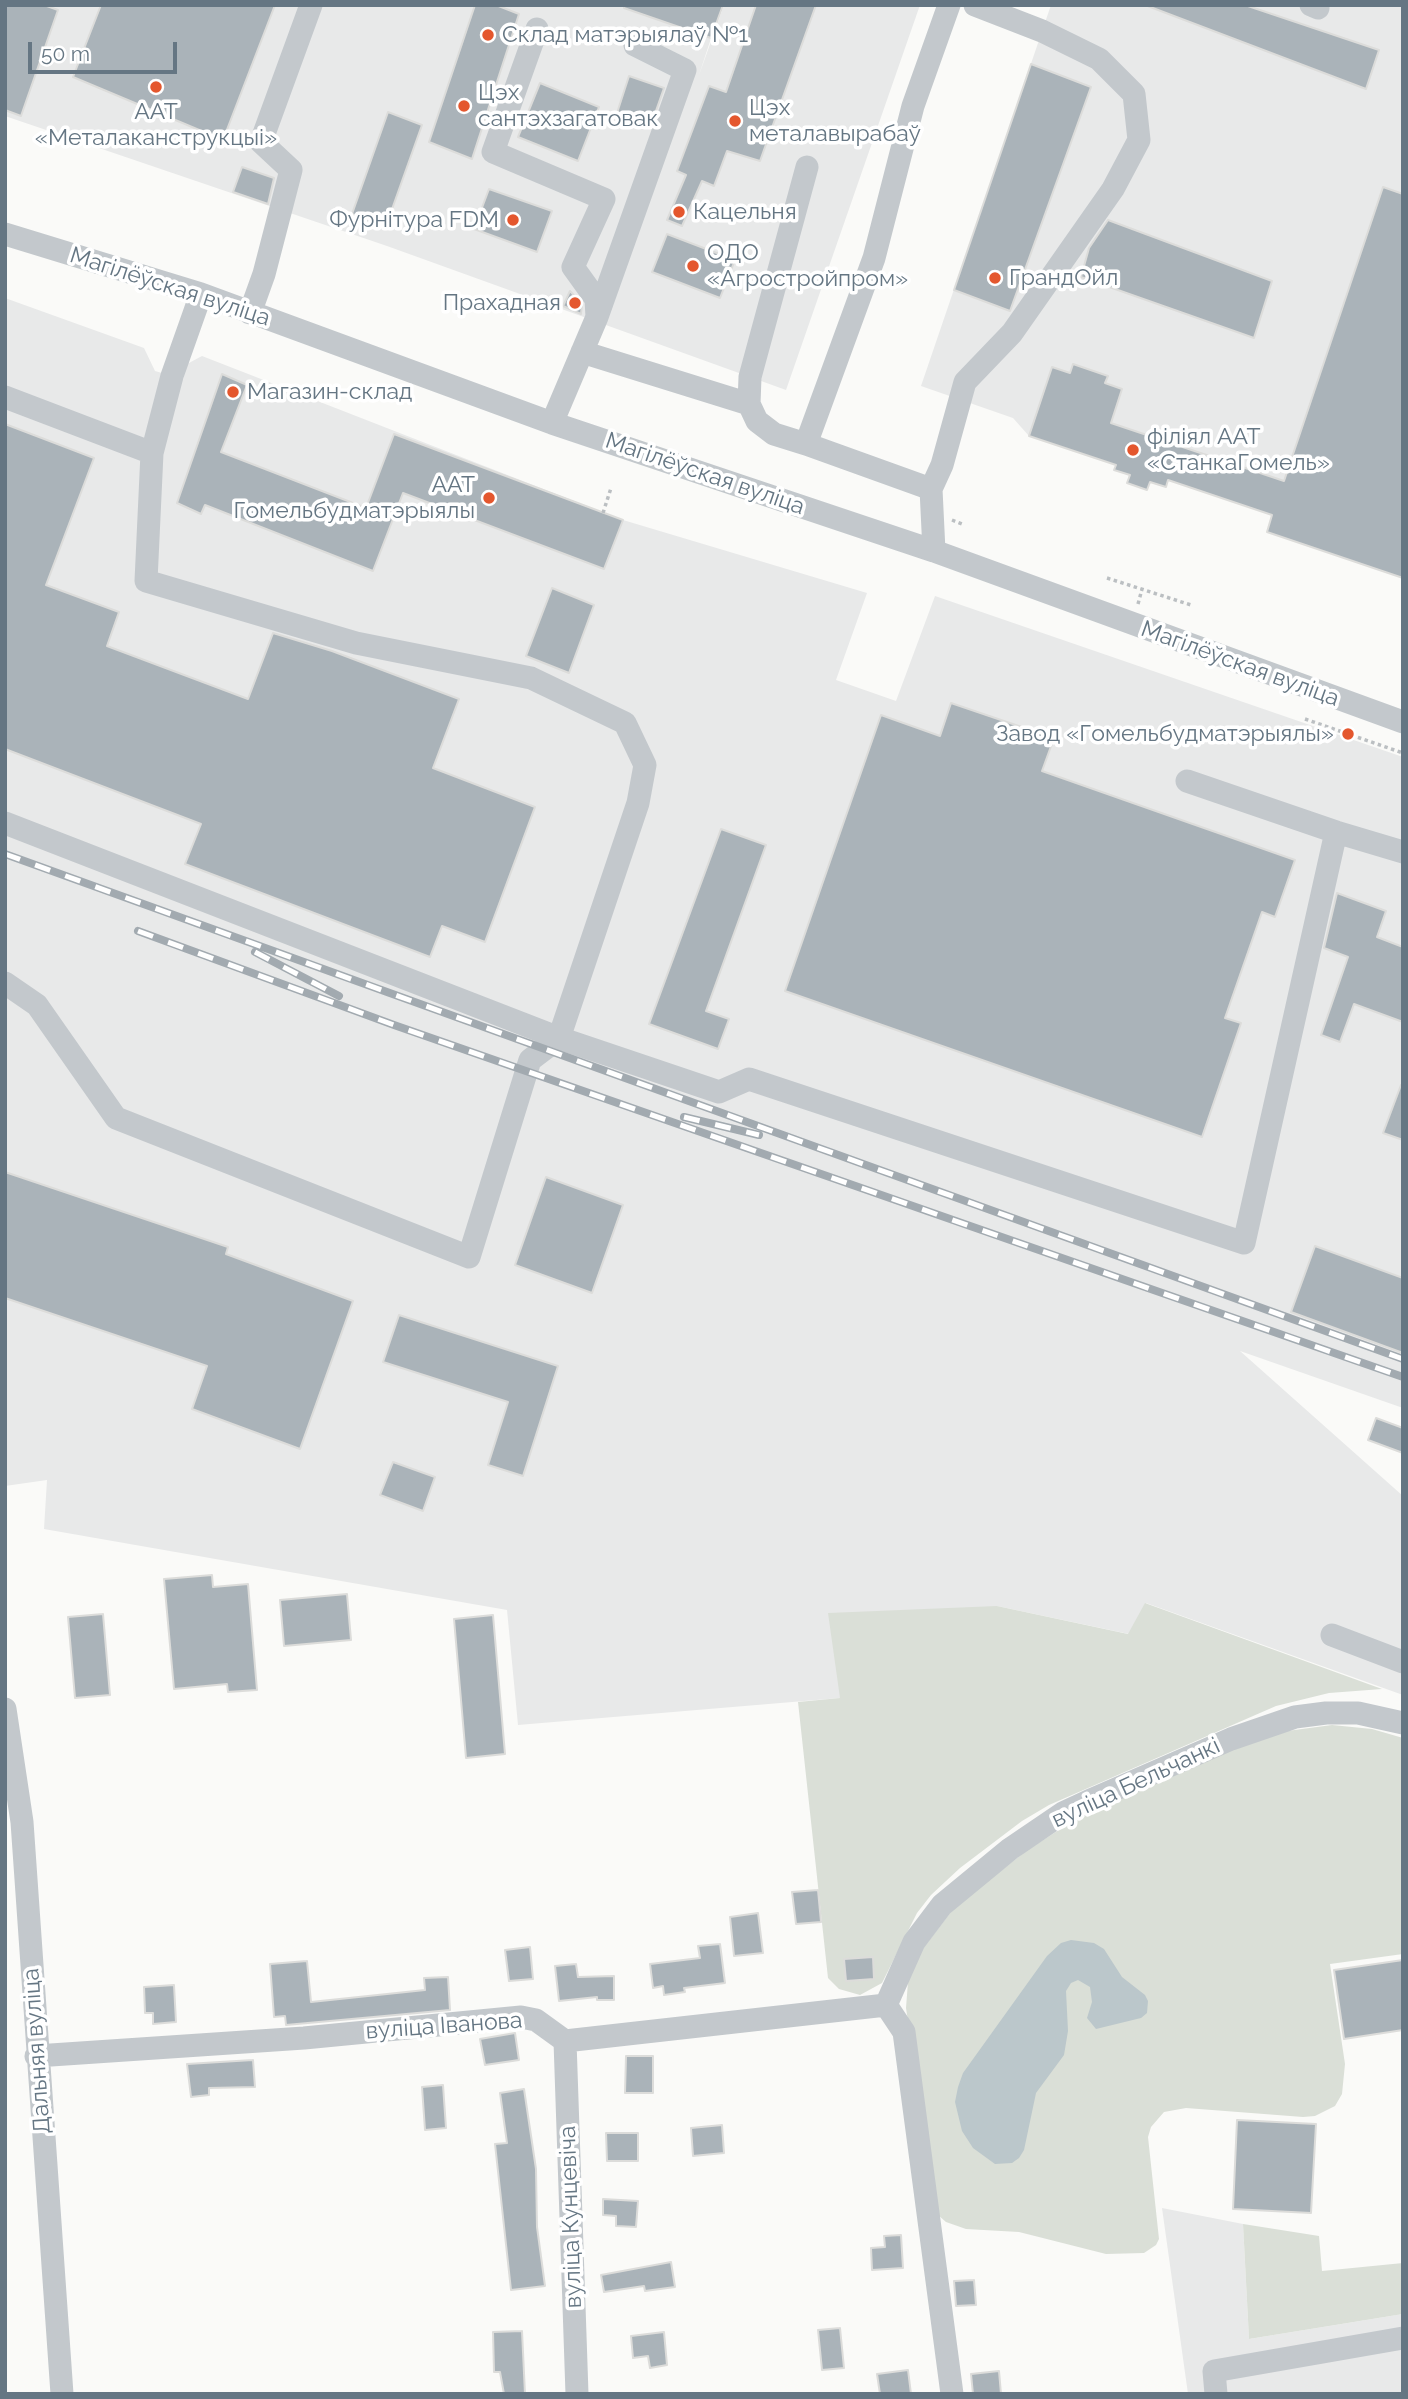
<!DOCTYPE html>
<meta charset="utf-8">
<style>
body{margin:0}
#map{position:relative;width:1408px;height:2399px;overflow:hidden;background:#fafaf8;font-family:Raleway,sans-serif}
canvas{display:block}
.frame{position:absolute;inset:0;border:7px solid #657683;pointer-events:none}
.scale{position:absolute;left:28px;top:42px;width:149px;height:32px;box-sizing:border-box;border:4px solid #657683;border-top:0;padding-left:9px;font-size:21px;line-height:24px;white-space:nowrap;color:#657683;-webkit-text-stroke:5px #fff;paint-order:stroke}
</style>
<div id="map">
<canvas width="1408" height="2399"></canvas>
<div class="frame"></div>
<div class="scale">50 m</div>
</div>
<script>
const g = document.querySelector('canvas').getContext('2d');
g.lineJoin = 'round';
function fillPath(path, color) { g.fillStyle = color; g.fill(path, 'evenodd'); }
const shape = rows => new Path2D(rows.map(r => 'M' + r).join(''));
function strokePath(path, color, width, dash) { g.strokeStyle = color; g.lineWidth = width; g.lineCap = dash ? 'butt' : 'round'; g.setLineDash(dash || []); g.stroke(path); }
function drawText(font, color, halo, rows, align = 'center') {
  g.font = font + ' Raleway,sans-serif'; g.lineWidth = 7; g.setLineDash([]); g.textBaseline = 'middle'; g.strokeStyle = halo; g.fillStyle = color; for (const [text, x, y, turn = 0] of rows) {
    g.save(); g.translate(x, y); g.rotate((+turn || 0) * Math.PI / 180); g.textAlign = isNaN(turn) ? turn : align; if (halo) g.strokeText(text, 0, 0); g.fillText(text, 0, 0); g.restore();
  }
}
fillPath(shape([
 [5,5,722,5,699,75,724,5,920,5,786,390,387,246,5,116],
 [1051,5,1403,5,1403,578,1267,532,1272,515,1168,480,1166,487,1150,482,1147,490,1127,483,1129,475,1114,470,1116,465,1029,436,1013,418,921,386],
 [5,298,144,348,155,371,183,379,187,364,202,356,623,520,867,593,836,680,896,701,935,596,1403,757,1403,1408,1240,1351,1403,1496,1403,1695,1146,1603,1129,1634,997,1606,840,1698,518,1725,507,1610,44,1529,47,1480,5,1486],
 [1162,2208,1243,2224,1249,2339,1403,2314,1403,2394,1188,2394]
]), '#e8e9e9');
fillPath(shape([
 [1145,1603,1382,1689,1329,1693,1276,1706,1049,1805,1022,1821,960,1868,931,1895,917,1913,882,1983,860,1995,839,1989,828,1978,798,1702,840,1698,828,1613,997,1606,1128,1634],
 [1332,1725,1372,1729,1403,1738,1403,1954,1330,1964,1345,2064,1342,2094,1335,2106,1315,2116,1303,2117,1186,2108,1164,2112,1151,2127,1148,2137,1159,2239,1156,2245,1144,2253,1106,2254,1019,2232,966,2229,946,2222,938,2215,906,2008,908,1982,921,1951,954,1908,1026,1851,1076,1819,1239,1745,1287,1731],
 [1243,2224,1319,2236,1322,2271,1403,2263,1403,2314,1249,2339]
]), '#dadfd7');
fillPath(shape([
 [1071,1940,1094,1943,1104,1949,1122,1977,1145,1995,1148,2001,1147,2013,1141,2018,1096,2029,1087,2018,1092,2002,1090,1987,1078,1980,1071,1983,1066,1991,1068,2031,1064,2055,1036,2093,1024,2150,1019,2158,1012,2163,995,2164,973,2148,962,2131,955,2102,958,2087,963,2073,1047,1956,1061,1943]
]), '#bbc7cb');
const building = shape([
 [5,5,44,5,58,10,21,116,5,110,5,5],
 [101,5,275,5,223,140,73,77,101,5],
 [475,5,496,5,519,14,472,159,429,142,475,5],
 [624,5,723,5,711,38,624,8,624,5],
 [756,5,816,5,760,161,727,151,714,186,702,181,682,226,667,220,686,175,677,171,709,86,726,92,756,5],
 [1145,5,1245,5,1379,50,1366,89,1145,5],
 [1031,64,1091,87,1010,311,954,290,1031,64],
 [629,76,664,88,651,125,617,113,629,76],
 [540,83,599,107,578,161,518,137,540,83],
 [388,112,422,125,386,226,352,214,388,112],
 [242,167,274,178,268,204,233,192,242,167],
 [1383,187,1403,194,1403,578,1267,532,1272,515,1168,480,1166,487,1150,482,1147,490,1127,483,1130,475,1114,470,1116,465,1029,436,1052,367,1070,373,1073,364,1108,376,1105,383,1122,389,1111,423,1284,481,1383,187],
 [489,189,552,211,537,252,474,229,489,189],
 [1108,220,1272,281,1254,338,1081,277,1089,248,1108,220],
 [667,234,735,260,720,298,652,272,667,234],
 [570,291,582,304,581,314,563,306,570,291],
 [222,374,247,385,221,452,366,508,394,434,623,520,604,569,403,493,373,571,205,505,201,514,177,503,222,374],
 [5,424,94,458,46,585,119,612,107,646,248,699,273,633,332,651,459,699,433,768,535,807,485,942,442,926,430,957,185,864,201,824,5,749,5,424],
 [552,588,594,605,569,673,526,656,552,588],
 [951,703,1054,738,1042,771,1295,860,1275,917,1262,912,1225,1018,1241,1023,1202,1137,785,991,881,715,940,736,951,703],
 [721,829,766,845,706,1011,729,1019,718,1049,649,1024,721,829],
 [1337,893,1386,911,1377,937,1403,947,1403,1022,1354,1004,1340,1042,1321,1035,1348,957,1324,948,1337,893],
 [1401,1085,1403,1086,1403,1140,1383,1133,1401,1085],
 [5,1172,228,1247,226,1254,353,1301,300,1449,192,1409,207,1366,5,1298,5,1172],
 [546,1177,623,1205,592,1293,515,1265,546,1177],
 [1315,1246,1403,1278,1403,1353,1291,1312,1315,1246],
 [399,1315,558,1366,523,1476,488,1465,508,1402,383,1362,399,1315],
 [1376,1418,1403,1428,1403,1453,1368,1440,1376,1418],
 [393,1462,435,1477,423,1511,380,1495,393,1462],
 [212,1575,213,1587,248,1584,257,1690,228,1692,227,1684,174,1689,164,1579,212,1575],
 [347,1594,351,1640,284,1646,280,1600,347,1594],
 [103,1614,110,1695,75,1698,68,1617,103,1614],
 [493,1615,505,1754,466,1758,454,1619,493,1615],
 [818,1890,821,1922,796,1924,792,1892,818,1890],
 [758,1913,763,1953,734,1956,730,1917,758,1913],
 [720,1944,725,1983,684,1988,685,1992,664,1995,663,1986,653,1988,650,1964,700,1958,698,1946,720,1944],
 [530,1947,533,1979,509,1981,505,1950,530,1947],
 [873,1957,874,1979,846,1981,844,1959,873,1957],
 [1403,1960,1403,2030,1344,2039,1334,1970,1403,1960],
 [307,1961,311,2002,425,1990,424,1978,448,1977,450,2010,286,2025,285,2016,274,2017,270,1964,307,1961],
 [576,1964,578,1977,614,1976,614,2000,597,2000,597,1997,559,2001,555,1966,576,1964],
 [174,1985,176,2022,153,2024,153,2013,145,2013,144,1987,174,1985],
 [515,2033,519,2060,485,2065,480,2039,515,2033],
 [626,2056,653,2056,653,2093,625,2093,626,2056],
 [253,2060,255,2087,209,2088,209,2095,191,2097,187,2064,253,2060],
 [443,2085,446,2128,425,2130,422,2087,443,2085],
 [524,2089,536,2169,537,2227,545,2286,511,2290,495,2144,507,2143,500,2093,524,2089],
 [1237,2120,1316,2124,1311,2213,1233,2209,1237,2120],
 [722,2125,724,2153,693,2156,691,2128,722,2125],
 [606,2133,638,2133,638,2161,607,2161,606,2133],
 [603,2199,638,2201,636,2227,616,2226,616,2216,603,2215,603,2199],
 [901,2235,903,2268,872,2270,871,2248,885,2247,884,2236,901,2235],
 [671,2262,675,2287,645,2291,644,2286,604,2292,601,2275,671,2262],
 [974,2280,976,2305,956,2306,954,2281,974,2280],
 [840,2328,844,2368,822,2370,818,2330,840,2328],
 [522,2331,525,2394,504,2394,500,2372,494,2372,493,2332,522,2331],
 [664,2332,667,2365,650,2368,648,2356,633,2358,631,2336,664,2332],
 [908,2370,911,2394,880,2394,877,2374,908,2370],
 [999,2371,1001,2394,973,2394,971,2374,999,2371]
]);
fillPath(building, '#aab3b9');
strokePath(building, '#dcdcda', 2);
strokePath(shape([
 [603,513,611,488],
 [952,520,962,524],
 [1107,578,1191,605],
 [1138,604,1142,589],
 [1305,719,1403,753]
]), '#bbbfc2', 3.5, [3.5, 3.5]);
strokePath(shape([
 [1311,5,1318,8],
 [537,29,493,152,604,199,573,267,596,299,597,317,552,423],
 [5,234,201,294,552,423,934,551,1403,722],
 [250,313,264,274,291,170,261,142,311,5],
 [597,317,685,70,635,45],
 [582,352,749,404],
 [5,397,152,453,172,376,201,294],
 [806,444,774,434,757,421,749,404,750,377,807,167],
 [931,489,942,465,965,382,1012,333,1113,189,1139,140,1134,94,1099,59,1042,31,975,5],
 [934,551,931,489,806,444,874,258,913,106,949,5],
 [5,823,559,1038,638,803,645,765,625,723,531,678,356,643,146,581,152,453],
 [1336,832,1403,852],
 [5,983,37,1005,116,1118,469,1257,530,1060,559,1038,719,1092,749,1079,1244,1243,1336,832,1187,781],
 [1332,1635,1403,1662],
 [5,1709,22,1822,62,2394],
 [565,2041,577,2394],
 [36,2056,304,2038,521,2017,536,2020,565,2041,886,2005],
 [952,2394,904,2032,886,2005,914,1942,942,1905,1010,1849,1063,1813,1093,1799,1231,1739,1295,1717,1326,1713,1358,1713,1403,1723],
 [1216,2394,1214,2371,1403,2338]
]), '#c3c8cc', 23);
const rail = shape([
 [5,854,1403,1359],
 [138,931,394,1025,1403,1377],
 [255,952,339,996],
 [684,1117,759,1135]
]);
strokePath(rail, '#a2aab0', 8);
strokePath(rail, '#fff', 5, [16]);
for (const [x, y, r, color] of [
 [488,35,7,"#e4572e"],
 [156,87,7,"#e4572e"],
 [464,106,7,"#e4572e"],
 [735,121,7,"#e4572e"],
 [679,212,7,"#e4572e"],
 [513,220,7,"#e4572e"],
 [693,266,7,"#e4572e"],
 [995,278,7,"#e4572e"],
 [575,303,7,"#e4572e"],
 [233,392,7,"#e4572e"],
 [1133,450,7,"#e4572e"],
 [489,498,7,"#e4572e"],
 [1348,734,7,"#e4572e"]
]) { const dot = new Path2D(); dot.arc(x, y, r, 0, 2 * Math.PI); g.fillStyle = color; g.fill(dot); strokePath(dot, '#fff', 2.5); }
drawText('23px', '#657683', '#fff', [
 ["Склад матэрыялаў №1",502,35],
 ["Цэх",478,93],
 ["сантэхзагатовак",478,119],
 ["Цэх",749,108],
 ["металавырабаў",749,134],
 ["ААТ",156,112,"center"],
 ["«Металаканструкцыі»",156,138,"center"],
 ["Кацельня",693,212],
 ["Фурнітура FDM",499,220,"right"],
 ["ОДО",707,253],
 ["«Агростройпром»",707,279],
 ["ГрандОйл",1009,278],
 ["Прахадная",561,303,"right"],
 ["Магазин-склад",247,392],
 ["філіял ААТ",1147,437],
 ["«СтанкаГомель»",1147,463],
 ["ААТ",475,485,"right"],
 ["Гомельбудматэрыялы",475,511,"right"],
 ["Завод «Гомельбудматэрыялы»",1334,734,"right"]
], 'left');
drawText('23px', '#657683', '#fff', [
 ["Магілёўская вуліца",170,287,18],
 ["Магілёўская вуліца",705,474,19],
 ["Магілёўская вуліца",1240,664,20],
 ["вуліца Бельчанкі",1136,1783,-25],
 ["вуліца Іванова",444,2026,-4],
 ["Дальняя вуліца",37,2051,-94],
 ["вуліца Кунцевіча",571,2217,-92]
]);
</script>
